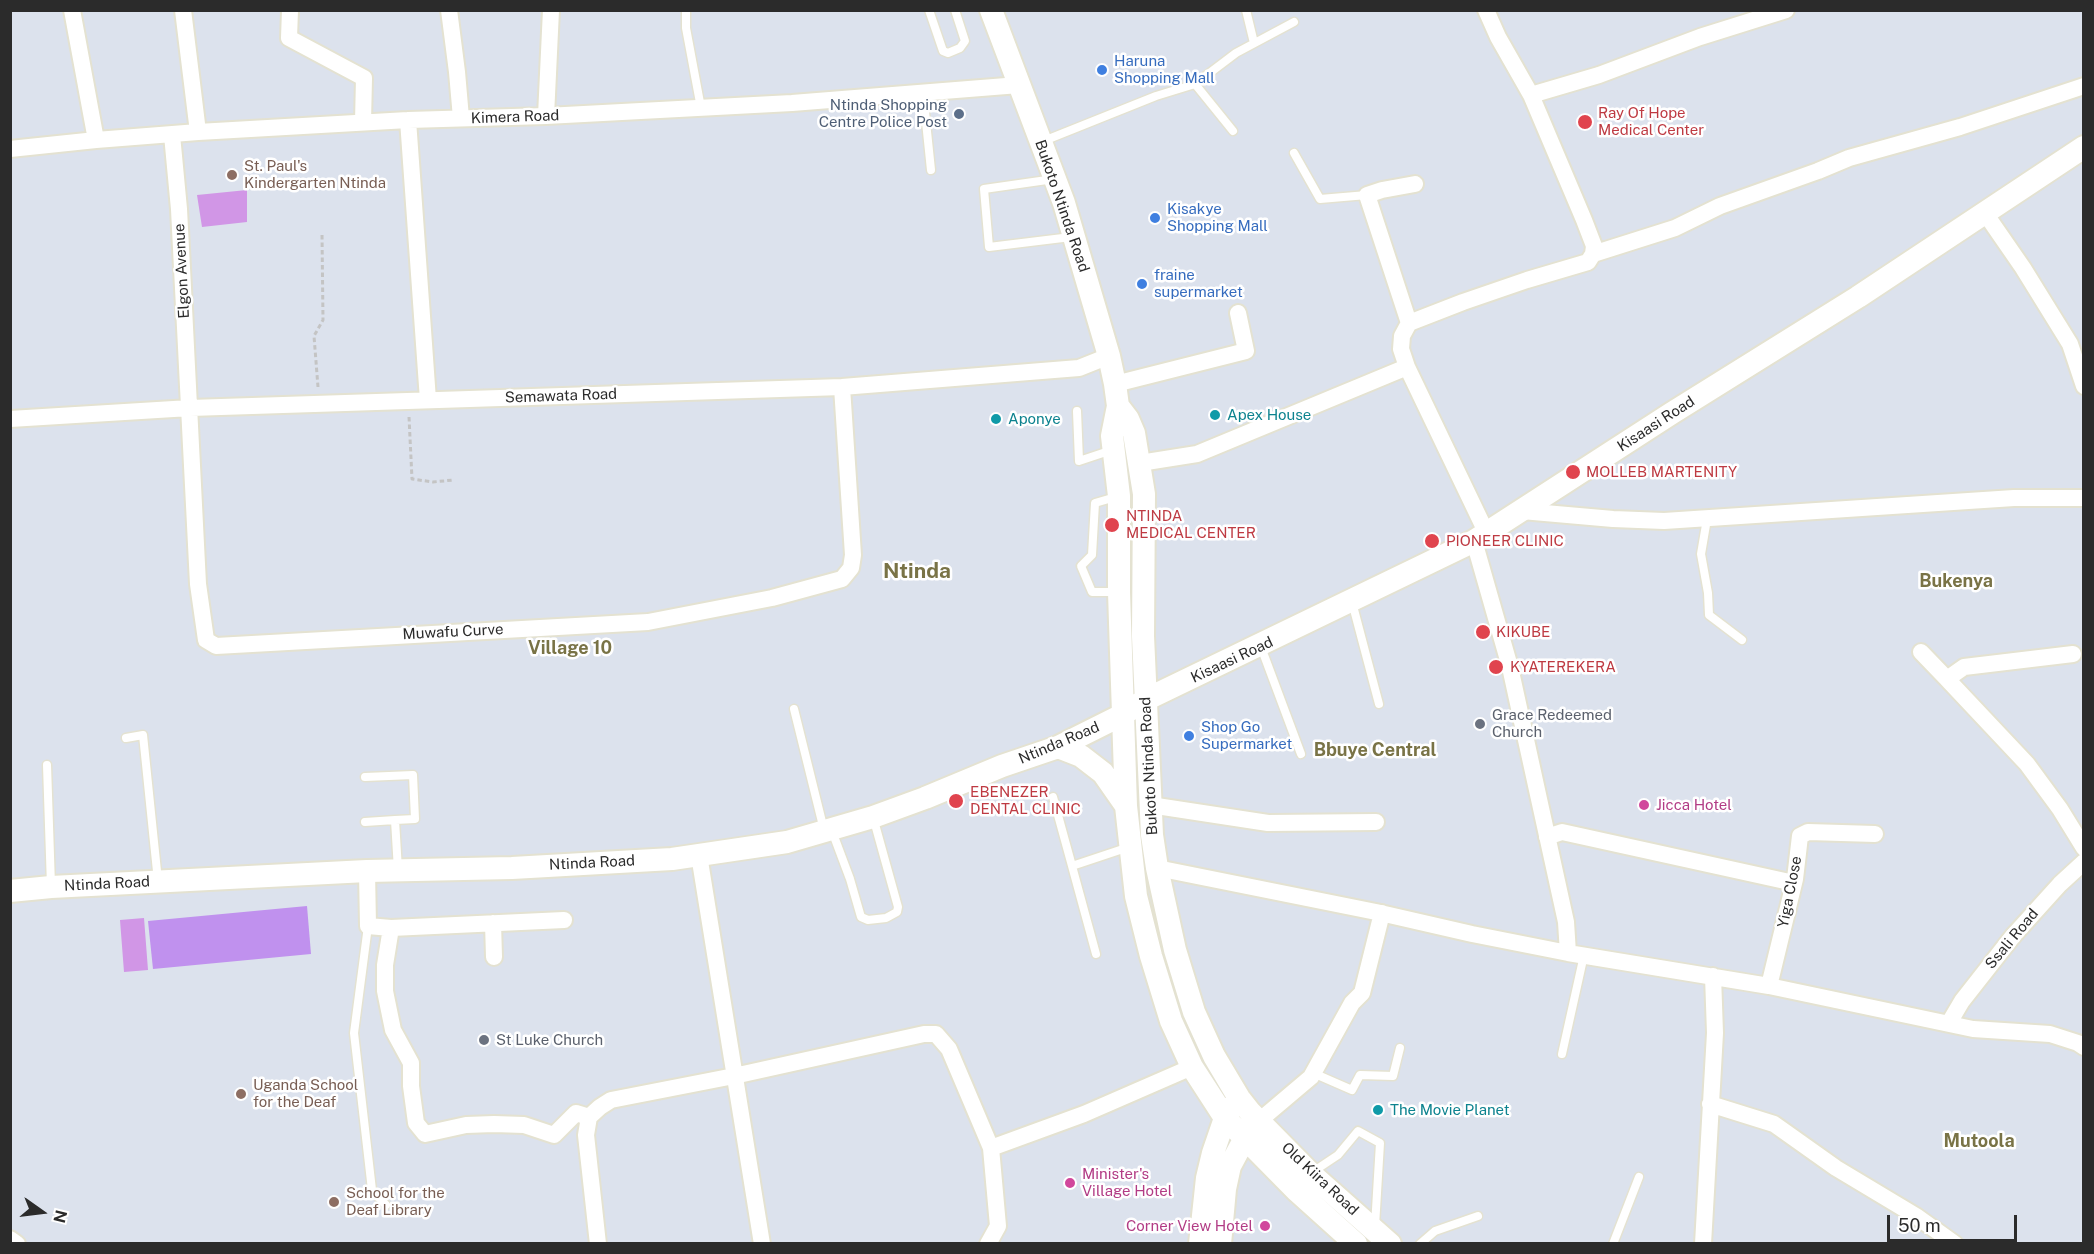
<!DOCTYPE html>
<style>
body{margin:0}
#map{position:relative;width:2094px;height:1254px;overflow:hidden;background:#dce2ed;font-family:"Public Sans",sans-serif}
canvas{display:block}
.frame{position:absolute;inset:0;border:12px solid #2b2b2b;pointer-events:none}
.north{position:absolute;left:12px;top:1182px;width:60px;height:60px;-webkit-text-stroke:4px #fff;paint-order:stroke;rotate:104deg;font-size:16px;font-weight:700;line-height:24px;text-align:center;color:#2b2b2b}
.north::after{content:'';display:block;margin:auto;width:21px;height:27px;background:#2b2b2b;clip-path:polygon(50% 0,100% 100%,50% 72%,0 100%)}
.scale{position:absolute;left:1887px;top:1215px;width:130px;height:27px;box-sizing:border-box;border:3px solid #2b2b2b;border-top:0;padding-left:8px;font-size:18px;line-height:21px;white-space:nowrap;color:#2b2b2b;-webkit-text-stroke:4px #fff;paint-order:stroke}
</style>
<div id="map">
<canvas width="2094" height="1254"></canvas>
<div class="frame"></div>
<div class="north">N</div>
<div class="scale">50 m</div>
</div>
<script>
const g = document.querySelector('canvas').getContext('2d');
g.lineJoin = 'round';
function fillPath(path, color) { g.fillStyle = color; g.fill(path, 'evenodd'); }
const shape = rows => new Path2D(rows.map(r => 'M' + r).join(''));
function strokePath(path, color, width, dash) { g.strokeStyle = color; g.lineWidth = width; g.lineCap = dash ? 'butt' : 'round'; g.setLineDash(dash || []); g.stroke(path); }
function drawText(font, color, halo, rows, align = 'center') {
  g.font = font + ' "Public Sans",sans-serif'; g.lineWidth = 5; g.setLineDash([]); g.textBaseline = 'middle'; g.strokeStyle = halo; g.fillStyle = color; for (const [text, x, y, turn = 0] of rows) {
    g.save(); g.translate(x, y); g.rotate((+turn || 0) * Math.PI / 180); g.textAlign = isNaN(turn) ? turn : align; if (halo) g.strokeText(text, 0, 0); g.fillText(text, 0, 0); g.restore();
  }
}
fillPath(shape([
 [247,190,247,222,202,227,197,195],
 [144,918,148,970,124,972,120,920]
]), '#d196e6');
fillPath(shape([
 [307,906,311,954,153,969,148,921]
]), '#c091ee');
const lane = shape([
 [686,10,686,28,701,108],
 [929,10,943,51,948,53,960,48,965,41,955,10],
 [1246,10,1254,43],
 [1195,84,1236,53,1294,22],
 [923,93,931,170],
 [1041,142,1156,96,1195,84,1233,131],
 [1294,153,1320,199,1367,195],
 [1054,179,984,189,989,247,1071,237],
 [1077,411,1079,461,1112,450],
 [1707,519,1701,554,1708,593,1709,615,1742,640],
 [1118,592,1092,592,1081,566,1092,555,1095,503,1119,496],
 [1352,602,1379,704],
 [1261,647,1301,754],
 [794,709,824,830],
 [126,738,143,735,158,881],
 [47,765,51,886],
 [365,777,413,775,415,819,395,820,398,870],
 [1053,797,1072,866],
 [365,822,395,820],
 [832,831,850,879,861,917,868,920,886,918,897,912,898,907,873,817],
 [368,926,354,1033,372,1190,386,1205],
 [1096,954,1072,866,1129,847],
 [1562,1054,1584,955],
 [1313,1073,1352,1090,1360,1075,1393,1076,1400,1048],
 [1311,1173,1338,1155,1358,1131,1380,1143,1375,1226],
 [1420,1244,1435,1231,1478,1216],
 [1613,1244,1639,1177]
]);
const street = shape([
 [72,10,96,140],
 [183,10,198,132],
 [290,10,289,38,364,78,363,122],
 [449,10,457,72,461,118],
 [1486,10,1498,37,1531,95,1599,75,1700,37,1786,10],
 [546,116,551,10],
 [408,120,428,400],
 [172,135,179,209,198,584,206,640,216,646,648,622,772,598,842,579,851,568,853,555,842,387],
 [10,149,96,140,198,132,408,120,546,116,792,103,1019,85],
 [1985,213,2023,268,2070,344,2084,386],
 [1593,254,1675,228,1720,206,1818,171,1849,158,1960,127,2084,86],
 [1409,323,1367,195,1382,190,1415,184],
 [1407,367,1401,349,1402,336,1409,323,1463,302,1527,280,1588,262,1593,254,1594,246,1584,220,1531,95],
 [1115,384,1246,351,1238,313],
 [10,419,190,408,842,387,1079,368,1109,356],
 [1140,463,1197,454,1407,367,1487,534],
 [1522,511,1613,519,1664,521,2014,498,2084,498],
 [1474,541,1510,667,1566,922,1568,953],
 [1921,652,1947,679],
 [2073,654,1964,667,1947,679,2027,764,2060,809,2084,848],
 [1150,805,1268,823,1376,822],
 [1547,837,1562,832,1794,883],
 [699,855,762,1244],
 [1157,868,1376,912,1472,934,1568,953,1769,986,1973,1029,2050,1034,2078,1043,2084,1047],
 [367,871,368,926,391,928,385,965,385,991,393,1030,411,1063,411,1086,416,1123,425,1134,466,1125,494,1124,524,1125,554,1135,576,1113,589,1117],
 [493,923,494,957],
 [391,928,564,920],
 [1769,986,1795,879,1800,836,1808,832,1875,834],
 [1949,1023,1962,1001,2013,936,2060,884,2084,862],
 [1710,1104,1774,1124,1836,1168,1916,1216,1955,1244],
 [1259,1121,1311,1077,1352,1003,1362,993,1382,913],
 [991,1148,1084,1114,1192,1067],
 [10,1239,17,1244],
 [598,1244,586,1135,589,1117,600,1107,611,1100,734,1076,924,1034,936,1034,949,1049,991,1148,998,1226,988,1244],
 [1703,1244,1715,1033,1713,976]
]);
const secondary = shape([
 [991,10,1064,203,1109,356,1115,384,1118,406,1112,436,1119,496,1119,592,1126,806,1136,896,1151,956,1171,1021,1192,1067,1225,1118,1296,1190,1356,1244],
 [1118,406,1128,419,1134,433,1144,494,1143,636,1152,835,1157,868,1175,950,1194,1012,1214,1056,1239,1098,1250,1112,1311,1174,1390,1244],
 [1058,747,1081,756,1103,773,1126,806],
 [10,891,51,887,367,871,512,868,672,859,787,842,873,817,925,798,1002,766,1058,747,1122,715,1145,700,1474,541,1672,413,1858,297,2084,147],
 [1200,1244,1207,1178,1213,1153,1225,1118,1233,1106],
 [1220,1244,1225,1189,1230,1166,1245,1138,1253,1129]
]);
strokePath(lane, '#e4e2d1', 11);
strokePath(street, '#e4e2d1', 20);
strokePath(secondary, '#e4e2d1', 26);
strokePath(shape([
 [318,387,314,336,323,320,322,234],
 [409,417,412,479,433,482,453,480]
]), '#c4c4c4', 3, [4.5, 3]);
strokePath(lane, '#fff', 8);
strokePath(street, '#fff', 16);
strokePath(secondary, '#fff', 22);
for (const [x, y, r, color] of [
 [1102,70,6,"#3f7fe0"],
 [959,114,6,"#5c6f8a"],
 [1585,122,8,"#e0444e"],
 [232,175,6,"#8d6e63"],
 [1155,218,6,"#3f7fe0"],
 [1142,284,6,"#3f7fe0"],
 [1215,415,6,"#0f9aa8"],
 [996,419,6,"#0f9aa8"],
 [1573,472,8,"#e0444e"],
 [1112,525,8,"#e0444e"],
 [1432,541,8,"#e0444e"],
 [1483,632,8,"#e0444e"],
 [1496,667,8,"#e0444e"],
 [1480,724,6,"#6b7280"],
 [1189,736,6,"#3f7fe0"],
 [956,801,8,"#e0444e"],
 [1644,805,6,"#d1479c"],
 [484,1040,6,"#6b7280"],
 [241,1094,6,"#8d6e63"],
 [1378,1110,6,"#0f9aa8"],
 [1070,1183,6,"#d1479c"],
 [334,1202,6,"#8d6e63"],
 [1265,1226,6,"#d1479c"]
]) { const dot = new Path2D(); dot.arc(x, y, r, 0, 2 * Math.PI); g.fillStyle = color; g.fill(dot); strokePath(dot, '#fff', 2); }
drawText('15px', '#366cbe', '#fff', [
 ["Haruna",1114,61],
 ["Shopping Mall",1114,78],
 ["Kisakye",1167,209],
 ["Shopping Mall",1167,226],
 ["fraine",1154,275],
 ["supermarket",1154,292],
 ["Shop Go",1201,727],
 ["Supermarket",1201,744]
], 'left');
drawText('15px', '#4e5e75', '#fff', [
 ["Ntinda Shopping",947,105],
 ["Centre Police Post",947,122]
], 'right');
drawText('15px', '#be3a42', '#fff', [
 ["Ray Of Hope",1598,113],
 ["Medical Center",1598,130],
 ["MOLLEB MARTENITY",1586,472],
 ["NTINDA",1126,516],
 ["MEDICAL CENTER",1126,533],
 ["PIONEER CLINIC",1446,541],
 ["KIKUBE",1496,632],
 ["KYATEREKERA",1510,667],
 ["EBENEZER",970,792],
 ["DENTAL CLINIC",970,809]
], 'left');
drawText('15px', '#2b2b2b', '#fff', [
 ["Kimera Road",515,117,-2],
 ["Bukoto Ntinda Road",1062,206,71],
 ["Elgon Avenue",182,271,-93],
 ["Semawata Road",561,396,-2],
 ["Kisaasi Road",1656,424,-33],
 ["Muwafu Curve",453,632,-3],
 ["Kisaasi Road",1232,660,-25],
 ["Ntinda Road",1059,743,-23],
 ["Bukoto Ntinda Road",1149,766,-93],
 ["Ntinda Road",592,863,-3],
 ["Ntinda Road",107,884,-3],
 ["Yiga Close",1790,892,-79],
 ["Ssali Road",2012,939,-50],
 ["Old Kiira Road",1320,1179,43]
]);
drawText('15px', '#785e54', '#fff', [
 ["St. Paul's",244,166],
 ["Kindergarten Ntinda",244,183],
 ["Uganda School",253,1085],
 ["for the Deaf",253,1102],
 ["School for the",346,1193],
 ["Deaf Library",346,1210]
], 'left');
drawText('15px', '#0d838f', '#fff', [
 ["Apex House",1227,415],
 ["Aponye",1008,419],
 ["The Movie Planet",1390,1110]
], 'left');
drawText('15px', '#5b616d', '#fff', [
 ["Grace Redeemed",1492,715],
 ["Church",1492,732],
 ["St Luke Church",496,1040]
], 'left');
drawText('15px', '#b23c85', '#fff', [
 ["Jicca Hotel",1656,805],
 ["Minister's",1082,1174],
 ["Village Hotel",1082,1191],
 ["Corner View Hotel",1253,1226,"right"]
], 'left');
drawText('bold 18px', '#797346', '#fff', [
 ["Bukenya",1956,581],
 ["Village 10",570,648],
 ["Bbuye Central",1375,750],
 ["Mutoola",1979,1141]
]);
drawText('bold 21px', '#797346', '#fff', [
 ["Ntinda",917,572]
]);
</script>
